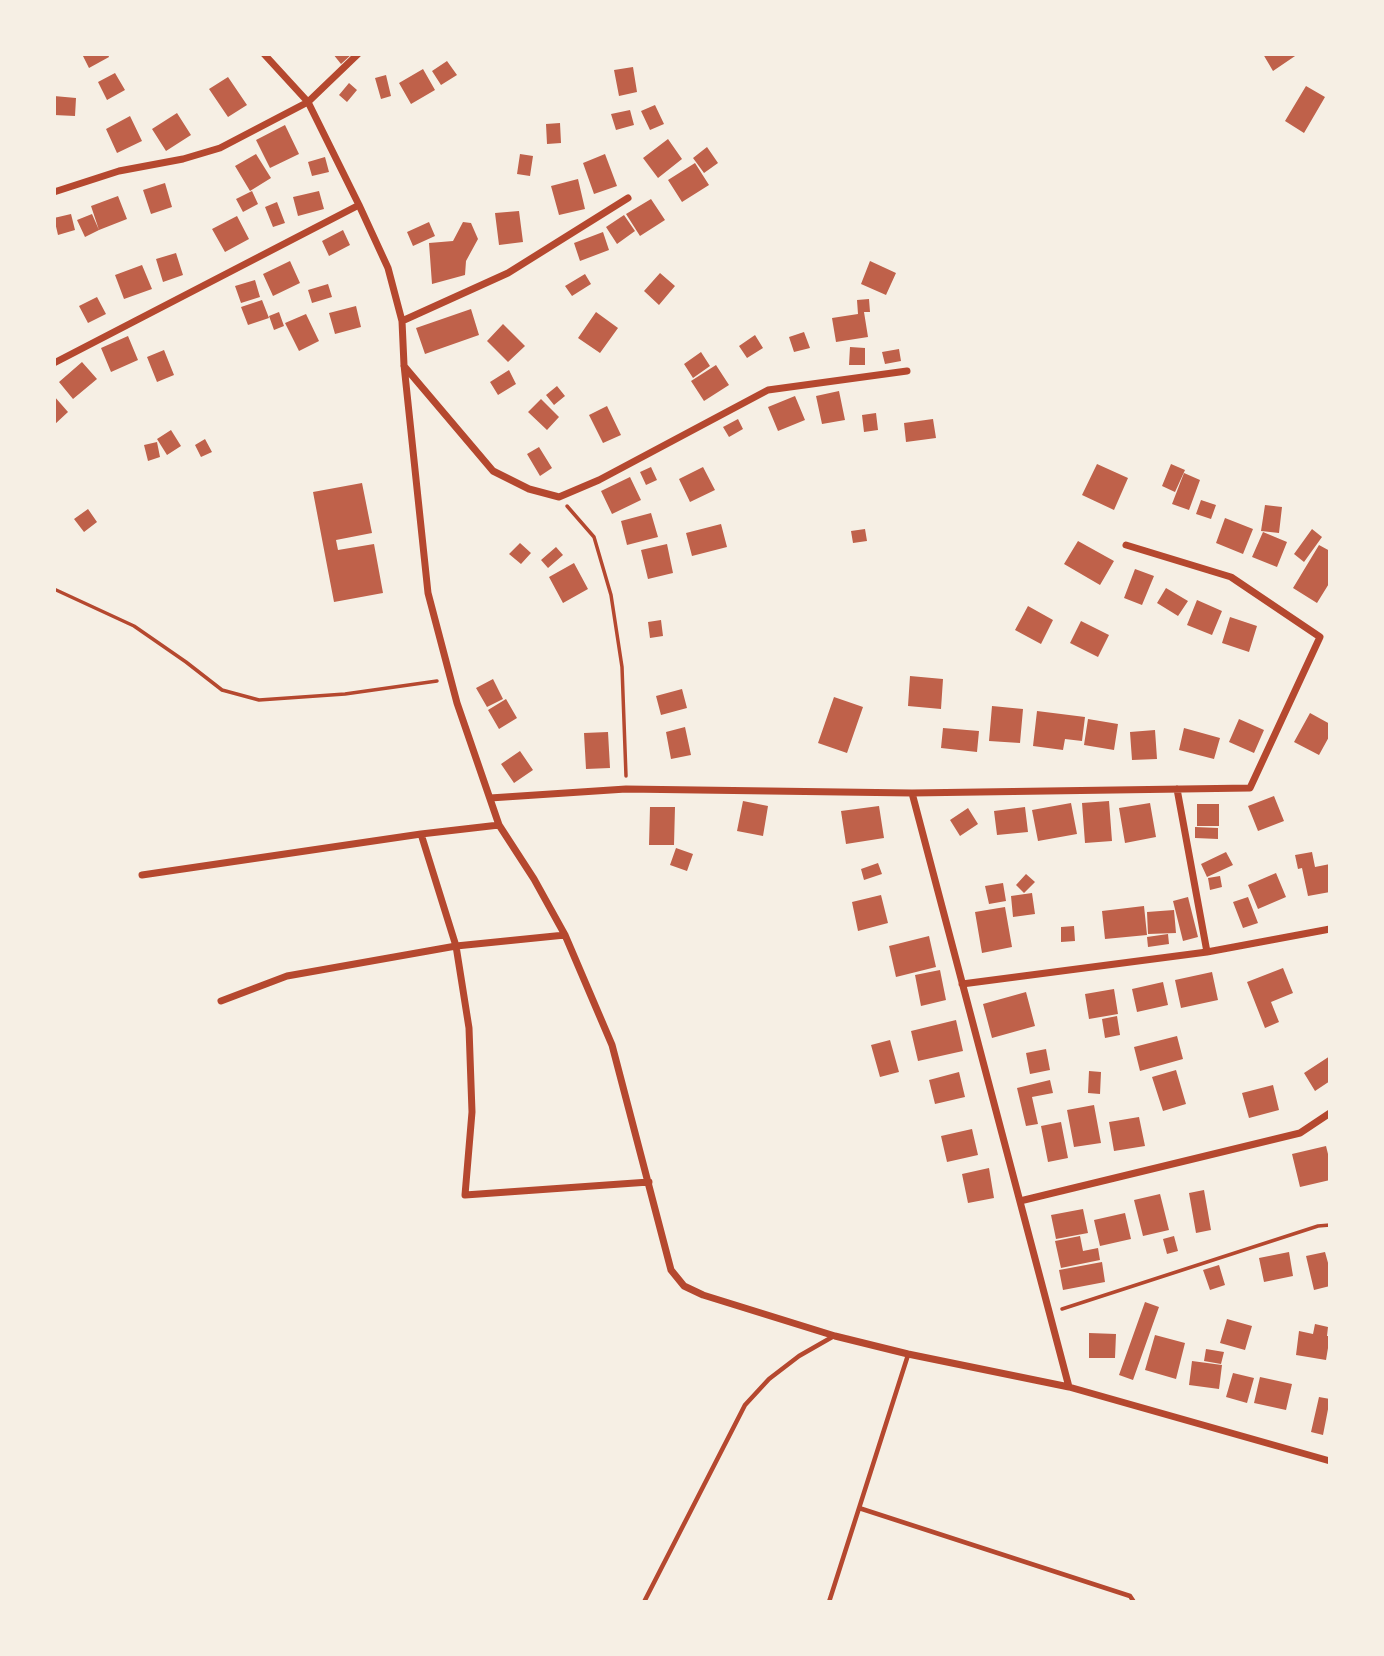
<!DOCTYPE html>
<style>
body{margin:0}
#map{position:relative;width:1384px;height:1656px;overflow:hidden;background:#f6efe4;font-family:"Alegreya Sans",sans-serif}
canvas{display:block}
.frame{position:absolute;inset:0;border:56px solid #f6efe4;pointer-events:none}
</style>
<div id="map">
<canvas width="1384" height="1656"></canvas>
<div class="frame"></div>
</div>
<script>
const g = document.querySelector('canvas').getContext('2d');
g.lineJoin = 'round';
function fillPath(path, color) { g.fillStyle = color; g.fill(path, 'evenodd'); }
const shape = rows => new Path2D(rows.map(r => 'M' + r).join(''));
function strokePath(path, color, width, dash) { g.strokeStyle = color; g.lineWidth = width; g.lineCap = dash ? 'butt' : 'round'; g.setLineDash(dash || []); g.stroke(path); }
fillPath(shape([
 [82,54,108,54,109,57,89,68],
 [333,54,352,54,341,64],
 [1263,54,1298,54,1273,71],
 [447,61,457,75,441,85,432,71],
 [633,67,637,92,619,96,614,70],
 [423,69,435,90,411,104,399,83],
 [115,73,125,90,107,100,98,82],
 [386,75,391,96,381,99,375,78],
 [228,77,247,105,228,117,209,89],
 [349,83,357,90,347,102,339,95],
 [1306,86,1325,97,1304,133,1285,121],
 [54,96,76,98,75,116,54,115],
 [655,105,664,124,650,130,641,111],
 [630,110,634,125,616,130,611,114],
 [177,113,191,135,166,151,152,129],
 [130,116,142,141,117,153,106,129],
 [560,123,561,143,547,144,546,124],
 [285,125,299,154,270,168,256,140],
 [668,139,682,159,658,178,643,158],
 [707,147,718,163,704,173,693,158],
 [256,154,271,178,250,191,235,166],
 [520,154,533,156,530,176,517,174],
 [605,154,617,186,594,194,583,163],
 [325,157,329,172,312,176,308,162],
 [695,163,709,185,682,202,668,180],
 [578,179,585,209,559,215,551,186],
 [165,183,172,207,151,214,143,190],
 [252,191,258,204,243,212,236,199],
 [319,191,324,209,298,216,293,197],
 [118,196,127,219,99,230,91,206],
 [651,199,665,220,640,236,626,214],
 [277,202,285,223,273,227,265,207],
 [519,211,523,242,499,245,495,213],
 [71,214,75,230,58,235,54,218],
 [92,214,99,230,85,237,77,220],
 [624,215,635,231,617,244,606,227],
 [237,216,249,239,225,252,212,229],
 [429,222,435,236,413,246,407,232],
 [463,222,471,223,478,239,466,261,465,275,432,284,429,243,453,241],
 [343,230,350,245,329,256,322,241],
 [603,232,609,250,580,261,574,243],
 [176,253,183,275,163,282,156,259],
 [290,261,300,283,273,296,263,274],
 [870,261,896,273,886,295,861,284],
 [142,265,152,289,124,299,115,275],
 [660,273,675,286,659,305,644,291],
 [585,274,591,284,572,296,565,286],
 [255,280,260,297,241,303,235,286],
 [328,284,332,297,312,303,308,290],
 [97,297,106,314,88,323,79,306],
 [869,299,870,312,864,312,868,337,836,342,832,318,858,314,857,300],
 [262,300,269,318,248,325,241,307],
 [356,306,361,327,335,334,329,313],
 [471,309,479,335,425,354,416,328],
 [279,312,284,326,274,330,269,316],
 [596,312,618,328,600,353,578,338],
 [306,314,319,341,299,351,285,323],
 [503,324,525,346,508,362,487,341],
 [804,332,810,348,794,352,789,337],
 [755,335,763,348,747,358,739,346],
 [128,336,138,360,111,372,101,348],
 [850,347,865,348,865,365,849,365],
 [899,349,901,361,885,364,882,352],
 [164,350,174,375,157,382,147,357],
 [701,352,710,366,693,378,684,364],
 [82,362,97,379,73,399,59,382],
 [716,365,729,385,704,401,691,381],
 [509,370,516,384,498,395,490,382],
 [557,386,565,396,554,405,546,395],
 [839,391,845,420,822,424,816,396],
 [54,396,68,412,54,425],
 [795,396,805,420,778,431,768,407],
 [541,399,559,417,547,430,528,412],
 [607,406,621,435,603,443,589,415],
 [876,413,878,430,864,432,862,415],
 [738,419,743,429,729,437,723,427],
 [933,419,936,438,906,442,904,423],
 [171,430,181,446,167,455,157,439],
 [205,439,212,452,201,457,195,445],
 [157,442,160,457,148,461,144,445],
 [539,447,552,468,540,476,527,454],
 [1097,464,1128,478,1114,510,1082,495],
 [1171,464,1185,470,1175,492,1162,486],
 [651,467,657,480,646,485,640,472],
 [703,467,715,490,690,502,679,479],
 [1184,473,1200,480,1189,510,1172,504],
 [630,477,641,500,612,514,601,491],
 [362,483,372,533,336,540,338,550,374,544,383,593,334,602,313,492],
 [1201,500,1216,505,1211,519,1196,514],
 [1265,505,1282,507,1279,533,1261,531],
 [88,509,97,522,84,532,74,519],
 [651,513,658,537,627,545,621,521],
 [1225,518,1253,529,1243,554,1216,543],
 [721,524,727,547,692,556,686,533],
 [865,529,867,541,853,543,851,531],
 [1312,529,1322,537,1304,562,1294,554],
 [1263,532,1287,542,1277,567,1252,557],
 [1078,541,1114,561,1100,585,1064,564],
 [520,543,531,553,521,564,509,554],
 [667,544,673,573,648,579,641,550],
 [1319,545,1330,551,1330,582,1317,603,1293,588],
 [556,547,563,555,548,568,541,560],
 [574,563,588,589,563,603,549,577],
 [1135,569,1154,576,1142,605,1124,598],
 [1166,588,1188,601,1178,616,1157,603],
 [1197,600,1222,611,1212,635,1187,625],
 [1028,606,1053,620,1041,644,1015,630],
 [1230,617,1257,626,1249,652,1222,643],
 [661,620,663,636,650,638,648,622],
 [1081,621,1109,635,1098,657,1070,643],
 [910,676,943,679,941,709,908,706],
 [493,679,503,699,487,707,476,688],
 [682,689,687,708,661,715,656,696],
 [834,697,863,707,847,753,818,743],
 [506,699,517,718,499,729,488,710],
 [992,706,1023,709,1020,743,989,741],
 [1037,711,1085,717,1082,741,1065,739,1063,750,1033,746],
 [1310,713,1330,724,1330,735,1319,755,1294,742],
 [1088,719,1118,724,1114,750,1084,745],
 [1239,719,1264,730,1254,753,1229,742],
 [685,727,691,755,671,759,666,732],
 [943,728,979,731,977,752,941,748],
 [1184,728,1220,738,1214,759,1179,750],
 [1155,730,1157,759,1132,760,1130,732],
 [608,732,610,768,586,769,584,733],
 [520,751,533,770,514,783,501,764],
 [1274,796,1284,821,1258,831,1248,806],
 [743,801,768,806,763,836,737,831],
 [1109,801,1112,841,1085,843,1082,803],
 [1071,803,1077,834,1038,841,1032,810],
 [1150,803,1156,837,1125,843,1119,808],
 [1197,804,1219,804,1219,826,1197,826],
 [879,806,884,838,846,844,841,811],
 [650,807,675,807,674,845,649,845],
 [1025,807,1028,832,997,835,994,811],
 [968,808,978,824,960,836,950,820],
 [1195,827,1218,828,1218,839,1195,838],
 [676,848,693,854,687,871,670,865],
 [1226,852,1233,865,1207,877,1201,864],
 [1312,852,1315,867,1330,864,1330,892,1308,896,1302,868,1298,869,1295,855],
 [878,863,882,874,864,880,861,869],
 [1276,873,1286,897,1258,909,1248,885],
 [1026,874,1035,882,1024,893,1016,885],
 [1220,876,1222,887,1210,890,1208,878],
 [1003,883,1006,901,989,904,985,886],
 [1032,893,1035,914,1013,917,1011,896],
 [881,895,888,923,858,931,852,902],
 [1188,897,1198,937,1183,941,1173,901],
 [1248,897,1258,923,1243,928,1233,902],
 [1144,906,1147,935,1105,939,1102,911],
 [1005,907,1012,947,982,953,975,912],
 [1174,910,1176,933,1148,934,1147,912],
 [1074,926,1075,941,1061,942,1061,927],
 [1168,934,1169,944,1148,947,1147,937],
 [929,936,936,967,896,977,889,946],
 [1283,968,1293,993,1271,1002,1279,1022,1265,1028,1247,982],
 [940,970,946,1000,921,1006,915,975],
 [1212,972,1218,1000,1181,1008,1175,980],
 [1163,982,1168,1005,1137,1012,1132,989],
 [1114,989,1118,1014,1089,1019,1085,994],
 [1026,992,1035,1026,992,1038,983,1004],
 [1117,1016,1120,1035,1105,1038,1102,1019],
 [956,1020,963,1051,918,1061,911,1031],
 [1177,1036,1183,1059,1140,1071,1134,1047],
 [890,1040,899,1072,880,1077,871,1045],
 [1046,1049,1050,1070,1030,1074,1026,1053],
 [1330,1056,1330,1081,1315,1091,1304,1073],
 [1176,1070,1186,1104,1163,1111,1152,1077],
 [1089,1071,1101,1072,1100,1094,1088,1093],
 [959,1072,965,1097,935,1104,929,1080],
 [1050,1080,1053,1093,1032,1097,1038,1124,1026,1126,1017,1088],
 [1273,1085,1279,1110,1249,1118,1242,1093],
 [1094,1105,1101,1143,1074,1147,1067,1110],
 [1139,1117,1145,1146,1114,1151,1109,1122],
 [1061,1122,1068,1158,1048,1162,1041,1126],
 [972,1129,978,1155,947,1162,941,1136],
 [1326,1146,1330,1162,1330,1180,1300,1187,1292,1154],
 [989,1168,994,1198,968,1203,962,1174],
 [1204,1190,1211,1230,1196,1233,1189,1193],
 [1160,1194,1169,1230,1143,1236,1134,1200],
 [1083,1209,1088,1233,1056,1239,1051,1215],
 [1125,1213,1131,1239,1100,1246,1094,1220],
 [1080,1236,1083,1251,1098,1248,1100,1260,1061,1268,1055,1241],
 [1174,1236,1178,1251,1167,1254,1163,1239],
 [1289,1252,1293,1276,1264,1282,1259,1258],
 [1325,1252,1330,1270,1330,1286,1314,1290,1306,1256],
 [1102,1262,1105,1282,1063,1290,1059,1270],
 [1219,1265,1225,1285,1210,1290,1203,1270],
 [1145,1302,1159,1307,1133,1380,1119,1375],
 [1227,1319,1252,1326,1245,1350,1220,1343],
 [1315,1324,1328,1327,1327,1336,1330,1336,1326,1360,1296,1355,1299,1331,1313,1334],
 [1089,1333,1116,1334,1115,1358,1089,1358],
 [1155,1335,1185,1343,1176,1379,1145,1370],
 [1206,1349,1224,1352,1221,1364,1204,1361],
 [1192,1361,1222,1365,1219,1389,1189,1385],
 [1233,1373,1254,1378,1247,1403,1226,1397],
 [1260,1377,1292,1384,1286,1410,1254,1403],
 [1319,1397,1330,1399,1323,1435,1311,1432]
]), '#bf614a');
strokePath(shape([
 [567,506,594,537,611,595,622,667,626,776],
 [54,589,134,626,186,662,222,690,259,700,345,694,437,681],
 [1062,1309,1318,1226,1330,1225]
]), '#b5482f', 3.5);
strokePath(shape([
 [859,1508,1130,1596,1134,1602],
 [644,1602,745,1405,769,1379,799,1356,834,1336],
 [829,1602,908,1355]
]), '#b5482f', 4.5);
strokePath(shape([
 [264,54,308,102,359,205,388,268,402,321,404,365,428,593,457,703,499,825,534,879,565,935,612,1045,671,1270,684,1286,703,1295,835,1336,908,1354,1069,1387,1330,1461],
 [54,192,119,171,183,159,220,148,308,102,358,54],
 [402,321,508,273,628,198],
 [54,363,359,205],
 [404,366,493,471,529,489,559,497,599,480,768,390,907,371],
 [1177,789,1207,952],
 [912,793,1069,1387],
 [490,798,626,789,912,793,1250,788,1320,637,1231,577,1126,545],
 [421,834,456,946,469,1028,472,1112,465,1195,649,1182],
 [142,875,421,834,499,825],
 [962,984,1207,952,1330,929],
 [221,1001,287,976,456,946,565,935],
 [1020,1201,1300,1133,1330,1113]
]), '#b5482f', 7);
</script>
